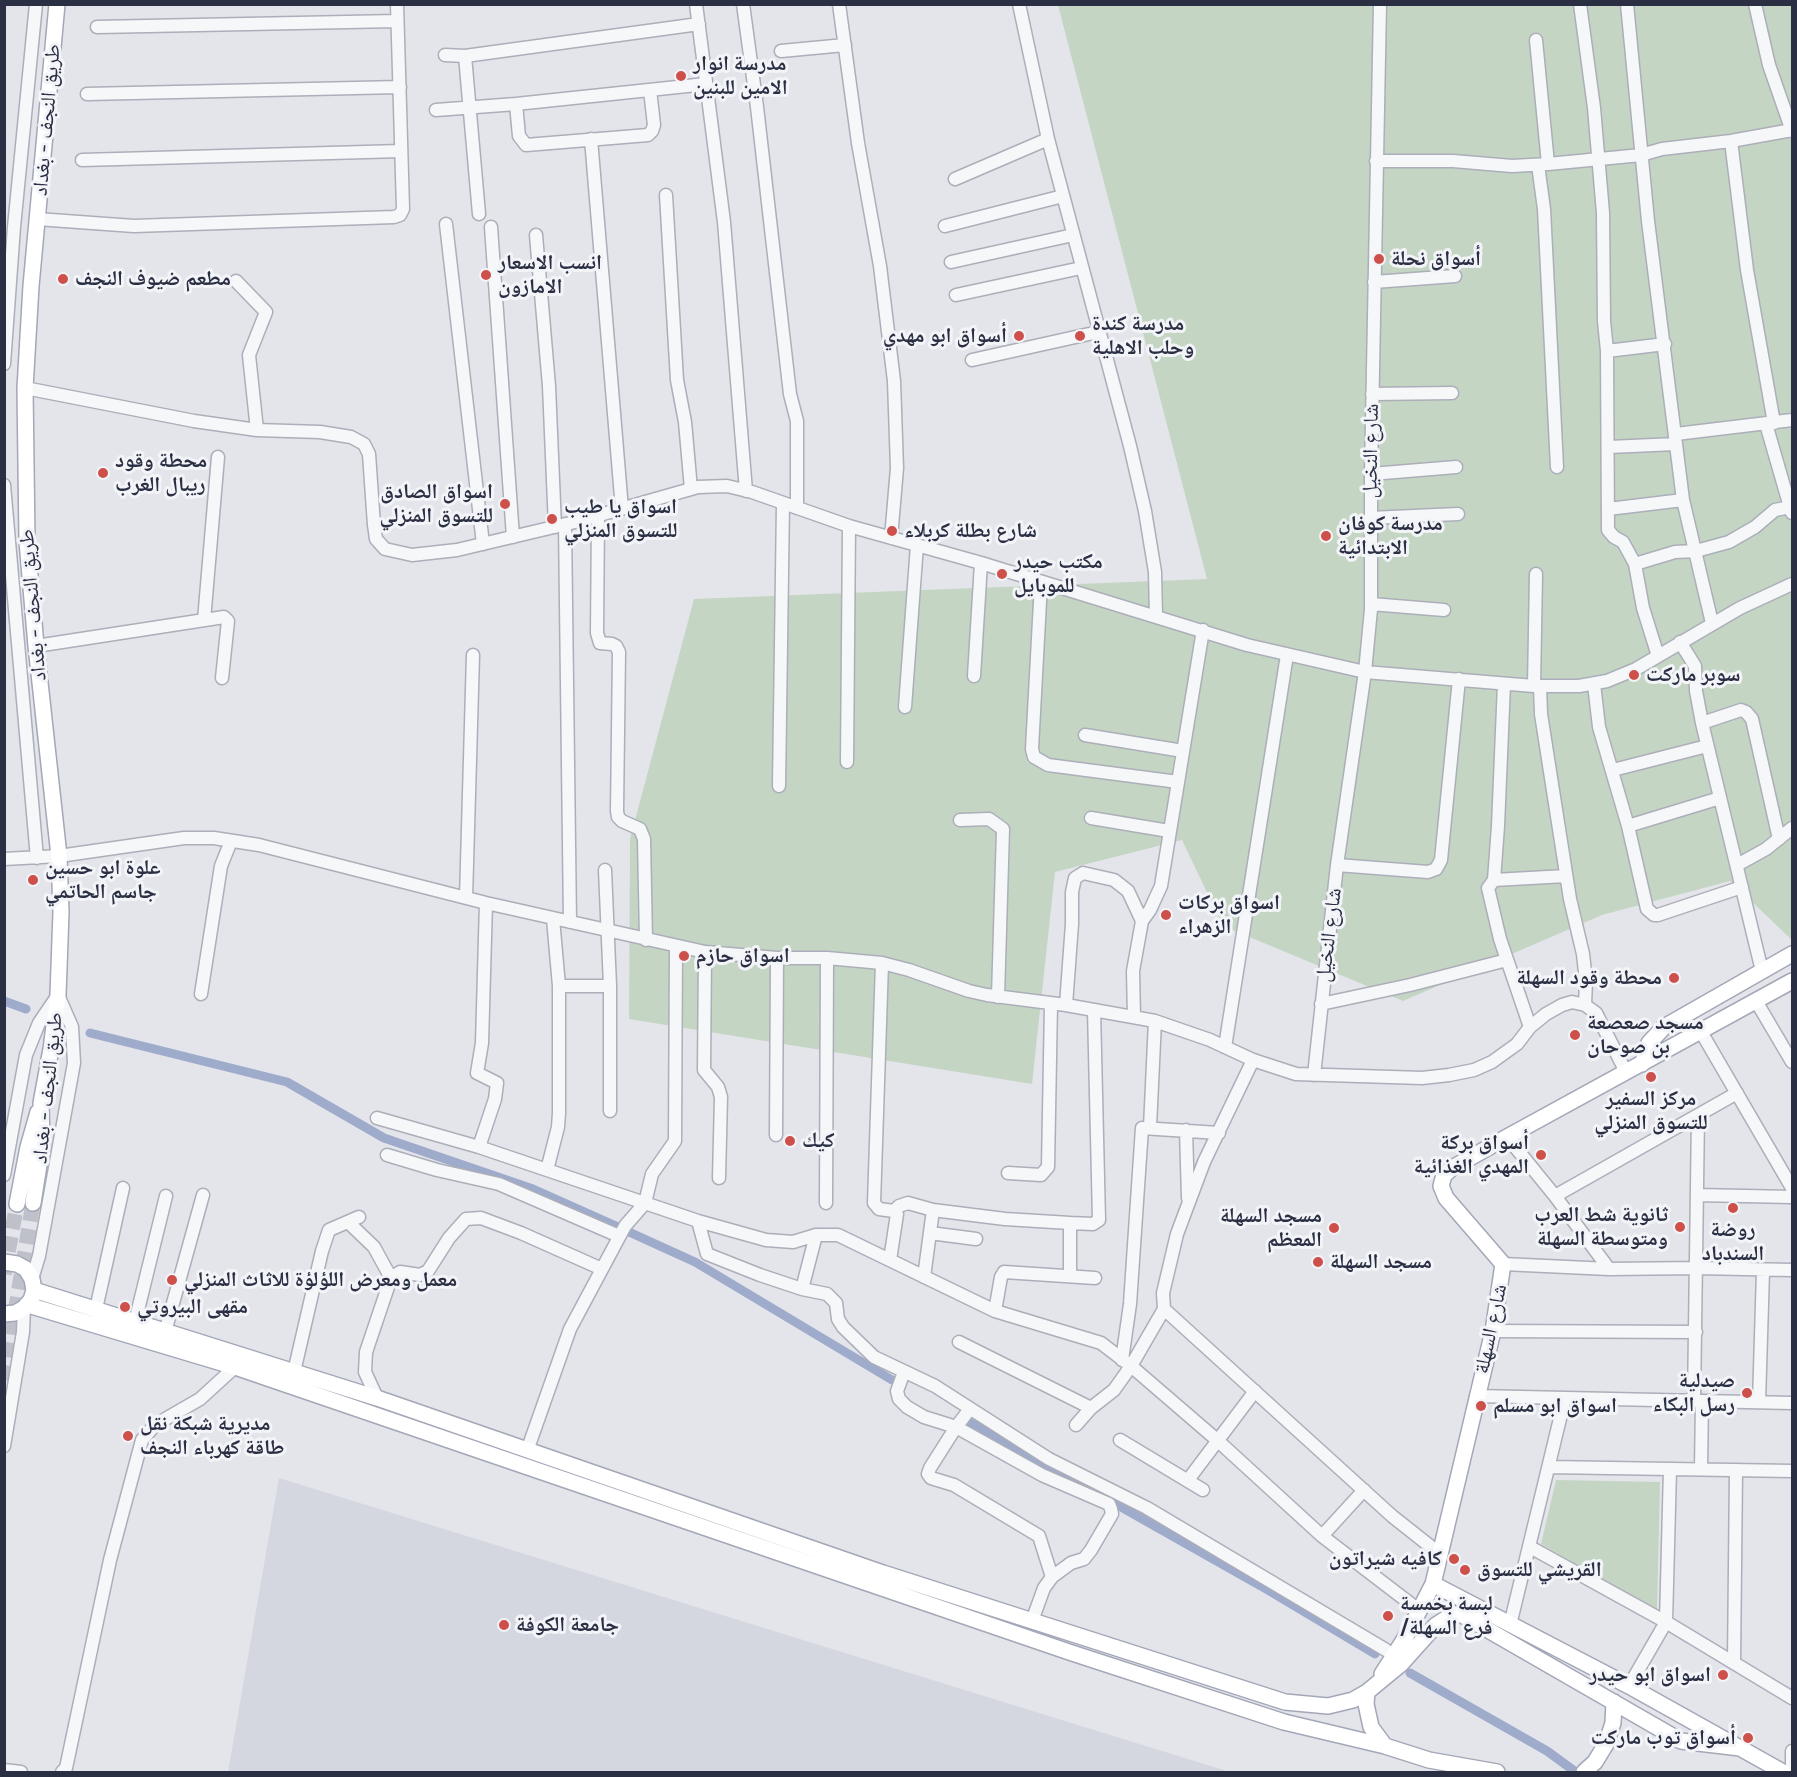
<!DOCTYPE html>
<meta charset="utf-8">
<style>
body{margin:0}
#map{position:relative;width:1797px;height:1777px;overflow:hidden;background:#e3e5eb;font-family:Figtree,sans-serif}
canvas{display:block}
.frame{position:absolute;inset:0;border:6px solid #2b2f44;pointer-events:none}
</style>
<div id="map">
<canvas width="1797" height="1777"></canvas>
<div class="frame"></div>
</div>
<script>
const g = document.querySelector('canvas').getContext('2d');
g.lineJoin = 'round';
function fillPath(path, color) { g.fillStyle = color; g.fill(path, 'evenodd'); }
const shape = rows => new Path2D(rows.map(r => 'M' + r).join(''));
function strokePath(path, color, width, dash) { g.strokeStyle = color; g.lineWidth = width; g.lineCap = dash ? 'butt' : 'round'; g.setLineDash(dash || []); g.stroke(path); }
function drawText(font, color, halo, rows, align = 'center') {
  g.font = font + ' Figtree,"Noto Naskh Arabic",sans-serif'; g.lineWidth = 6; g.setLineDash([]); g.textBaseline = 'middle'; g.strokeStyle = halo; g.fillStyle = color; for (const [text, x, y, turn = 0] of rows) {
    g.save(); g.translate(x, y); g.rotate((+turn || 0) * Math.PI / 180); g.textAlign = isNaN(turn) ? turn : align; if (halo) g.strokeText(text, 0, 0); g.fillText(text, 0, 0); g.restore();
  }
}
fillPath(shape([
 [279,1478,1230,1772,228,1772]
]), '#d5d7e0');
fillPath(shape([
 [1058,5,1792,5,1792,940,1730,881,1602,915,1403,1001,1223,926,1182,840,1055,872,1032,1084,629,1019,630,839,694,599,1207,579],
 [1556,1480,1660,1482,1657,1611,1541,1544]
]), '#c5d5c4');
strokePath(shape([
 [4,1001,26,1009],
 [90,1033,287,1082,384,1138,533,1189,616,1226],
 [629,1232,695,1262,892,1380],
 [969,1422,1095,1492],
 [1107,1499,1261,1586,1375,1654],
 [1410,1673,1547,1751,1573,1770]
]), '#9fabcb', 9);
strokePath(shape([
 [4,1274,17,1204],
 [4,1380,33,1203]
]), '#bec1ca', 15, [15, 8]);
const minor = shape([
 [696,4,724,222,746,491],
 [743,4,757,107,790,394,797,421,797,508],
 [839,4,858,143,880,266,894,381,897,468,891,538],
 [1019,4,1048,139,1130,446,1145,511,1155,572,1156,616],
 [1580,4,1594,108,1603,213,1604,321,1607,351,1608,530,1614,537,1623,542,1635,564],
 [1627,4,1648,221,1683,500,1712,623],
 [1755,4,1769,65,1792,131],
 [97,27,397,21],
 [1536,40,1548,164],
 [781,51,845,45],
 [445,55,465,56,699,24],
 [465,56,479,214],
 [87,94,400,87],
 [516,104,519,136,526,145,648,135,652,131,654,125,650,90],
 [436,110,516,104,706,84],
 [591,139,622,509],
 [1731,141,1747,270,1774,423],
 [82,160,401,151],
 [1376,161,1453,161,1512,166,1548,164,1641,155,1662,149,1731,141,1792,130],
 [1538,165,1544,209,1557,467],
 [955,179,1048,139],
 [666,195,677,380,685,422,691,489],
 [37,219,134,226,394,217,400,215,403,209,397,4],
 [446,224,483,544],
 [945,226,1063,196],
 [491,227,513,537],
 [536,235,549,386,555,527],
 [951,262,1073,235],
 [236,281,266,312,249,355,257,430],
 [1374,282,1455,276],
 [956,295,1081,268],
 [1607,351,1665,344],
 [972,360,1098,332],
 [4,364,14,227,36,4],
 [25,388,194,421,257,430,320,432,351,437,364,444,369,454,374,525,376,539,385,549,412,555,457,550,575,522,698,487,727,486,752,492,849,526,981,563,1247,645,1365,672,1534,686,1579,686,1607,681,1636,669,1740,608,1792,584],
 [1372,394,1452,393],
 [1766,424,1790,507],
 [1676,434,1792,420],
 [1609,447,1676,444],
 [1371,474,1456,467],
 [4,485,37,858],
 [1608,509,1683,500],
 [598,516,597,633,600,643,612,644,616,646,619,652,617,811,618,817,622,821,640,829,644,839,646,940],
 [1370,518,1458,514],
 [565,524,570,922],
 [1041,583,1032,749,1034,757,1048,765,1178,782],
 [1371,604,1444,610],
 [204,620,218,457],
 [1680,642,1695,666,1696,691,1702,723,1762,971],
 [36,646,224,617,228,621,222,678],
 [1658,656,1643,608,1635,564,1675,552,1696,551,1729,542,1755,527,1775,510,1790,507,1792,513],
 [974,676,981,563],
 [1504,684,1498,826,1494,880,1488,888,1500,939,1530,1027],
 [1594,684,1599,727,1628,826,1647,909,1654,915,1658,915,1742,887],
 [1534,686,1536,574],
 [1540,686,1541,714,1570,899,1583,954,1586,981,1585,1005],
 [905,707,917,545],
 [1702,723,1741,710,1746,712,1752,719,1779,839],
 [1085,735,1183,751],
 [847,762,849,526],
 [1613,770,1707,746],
 [779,786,783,503],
 [1091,818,1169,831],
 [960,820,989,819,1003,829,998,997],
 [1628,826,1720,798],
 [4,859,59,856,184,838,214,838,259,845,486,903,705,952,777,958,827,958,882,963,909,970,969,991,987,995,1066,1005,1155,1021,1210,1040,1253,1060,1296,1074,1422,1078,1449,1075,1474,1070,1492,1062,1517,1044,1530,1027,1546,1014,1562,1005,1572,1002,1585,1005,1596,1013,1626,1072],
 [1337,865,1428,872,1436,869,1441,860,1459,679],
 [1737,865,1766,849,1792,828],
 [605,870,610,986,610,1111],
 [1494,880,1566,876],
 [466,898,473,655],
 [705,952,704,1070,718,1087,721,1097,719,1178],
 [882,963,874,1203,879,1209,894,1211,897,1214,890,1260],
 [559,986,610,986],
 [201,994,221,866,231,841],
 [1756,1001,1792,1062],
 [1321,1004,1410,985,1507,960],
 [1066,1005,1072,924,1072,892,1075,878,1083,873,1114,880,1128,891,1142,921],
 [1134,1017,1133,971,1142,921,1150,910,1161,886,1203,630],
 [1700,1030,1792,1188],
 [1225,1047,1287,655],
 [1314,1075,1337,865,1365,672,1371,609,1371,474,1380,4],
 [377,1118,479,1147,698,1221,766,1240,793,1242,816,1235,838,1235,995,1311,1101,1343,1131,1366,1217,1440,1322,1536,1420,1611],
 [1150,1127,1155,1021],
 [1186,1130,1188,1198],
 [776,1135,777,958],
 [1507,1137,1555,1196,1609,1269],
 [479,1147,495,1099,497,1083,477,1073,482,1043,486,903],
 [387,1155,437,1170,499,1184,619,1236],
 [547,1170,558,1127,559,1113,559,986,553,919],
 [1008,1173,1041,1175,1048,1167,1051,1004],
 [4,1175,26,1055,39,1023,58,995,72,1027,74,1063,39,1256,32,1279],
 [1697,1195,1792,1197],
 [1555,1196,1737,1093],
 [826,1203,827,958],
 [894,1211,899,1206,908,1203,933,1210,1005,1219,1070,1223],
 [698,1221,707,1254,760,1275,802,1289,827,1294,836,1303,838,1319,843,1327,874,1357,935,1386,1049,1459,1147,1508,1386,1650],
 [348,1222,374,1247,391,1278],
 [930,1233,976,1239],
 [1503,1264,1609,1269,1697,1268,1792,1270],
 [1070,1276,1070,1223,1093,1224,1099,1220,1094,1010],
 [924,1277,933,1210],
 [802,1289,816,1235],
 [96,1309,123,1188],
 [1164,1309,1392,1516,1440,1554],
 [995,1311,1001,1277,1004,1272,1095,1278],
 [135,1322,166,1196],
 [1493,1331,1696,1332],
 [165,1332,203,1195],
 [959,1342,1091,1408],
 [1122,1360,1130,1304,1142,1128,1219,1133],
 [294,1372,322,1251,329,1230,359,1217],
 [904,1372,897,1391,899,1399,907,1407,924,1417,956,1427,1042,1475,1109,1504,1111,1509,1112,1514,1091,1550,1084,1559,1071,1563,1052,1577,1044,1588,1032,1621],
 [1476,1396,1792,1403],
 [377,1398,365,1372,366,1352,391,1278,400,1272,420,1275,428,1271,449,1238,466,1219,481,1218,521,1233,602,1269],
 [1694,1401,1698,1115],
 [1759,1402,1763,1271],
 [970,1409,956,1427,930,1468,928,1474,931,1478,954,1485,1039,1536,1052,1577],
 [1076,1425,1091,1408,1114,1390,1131,1366,1164,1309,1163,1293,1177,1234,1204,1162,1253,1060],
 [1120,1440,1203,1490],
 [4,1446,23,1332,24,1308],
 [527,1451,570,1329,625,1226,645,1203,652,1174,675,1141,676,946],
 [1549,1467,1792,1471],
 [1701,1469,1702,1401],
 [1188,1480,1255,1391],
 [1322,1536,1364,1490],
 [1530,1547,1666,1622,1792,1698],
 [1510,1625,1565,1398],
 [1734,1663,1736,1470],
 [1629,1686,1666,1622,1670,1469],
 [4,1770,21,1772],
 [62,1772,66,1768,110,1560,142,1440,155,1425,200,1399,235,1367],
 [1792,1772,1792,1751]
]);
const major = shape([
 [1642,1064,1649,1043,1664,1027,1792,954],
 [33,1203,42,1146,41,1103,51,1049,58,995,61,912,59,856,36,646,27,541,25,388,31,286,57,4],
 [17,1204,28,1147,38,1112],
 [4,1262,17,1264,26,1269,32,1279,34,1290,31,1300,24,1308,15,1313,4,1314],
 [34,1290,377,1398,883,1573,1285,1702,1328,1706,1353,1700,1367,1692,1401,1664,1436,1625,1453,1614,1462,1615,1681,1741,1740,1748],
 [28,1305,235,1367,1072,1653,1284,1722,1385,1746,1429,1760,1497,1772],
 [1433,1584,1493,1331,1503,1264,1446,1198,1441,1186,1444,1175,1452,1168,1507,1137,1792,981],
 [1382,1674,1405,1638,1433,1584,1629,1686,1783,1772],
 [1367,1692,1366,1704,1371,1727,1385,1746],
 [1584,1772,1595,1762,1606,1744,1613,1723,1614,1702]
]);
strokePath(minor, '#acaeb9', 15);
strokePath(major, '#a3a7b7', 18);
strokePath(minor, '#f6f7f9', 12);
strokePath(major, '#fff', 15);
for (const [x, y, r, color] of [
 [681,76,6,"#ce504a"],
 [1379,259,6,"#ce504a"],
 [486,275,6,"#ce504a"],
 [63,279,6,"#ce504a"],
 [1019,336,6,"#ce504a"],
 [1080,336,6,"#ce504a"],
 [103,473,6,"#ce504a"],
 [505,504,6,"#ce504a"],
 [552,519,6,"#ce504a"],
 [892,531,6,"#ce504a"],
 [1326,536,6,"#ce504a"],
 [1002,574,6,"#ce504a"],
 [1634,675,6,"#ce504a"],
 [33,880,6,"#ce504a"],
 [1166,915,6,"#ce504a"],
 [684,956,6,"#ce504a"],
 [1674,978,6,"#ce504a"],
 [1575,1035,6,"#ce504a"],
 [1651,1077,6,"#ce504a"],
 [790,1141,6,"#ce504a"],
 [1541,1155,6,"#ce504a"],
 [1733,1208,6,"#ce504a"],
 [1680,1227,6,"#ce504a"],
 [1334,1228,6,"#ce504a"],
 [1318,1262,6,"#ce504a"],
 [172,1280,6,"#ce504a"],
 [125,1307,6,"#ce504a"],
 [1747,1393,6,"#ce504a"],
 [1481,1406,6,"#ce504a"],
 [128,1436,6,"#ce504a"],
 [1454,1559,6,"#ce504a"],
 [1465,1570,6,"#ce504a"],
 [1388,1616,6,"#ce504a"],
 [504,1625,6,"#ce504a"],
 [1723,1675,6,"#ce504a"],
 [1748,1738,6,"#ce504a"]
]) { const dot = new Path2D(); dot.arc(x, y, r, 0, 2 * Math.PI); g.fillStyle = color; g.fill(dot); strokePath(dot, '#f3f4f8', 2); }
drawText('bold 21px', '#2b2f44', '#f3f4f8', [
 ["مدرسة انوار",693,64],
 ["الامين للبنين",693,88],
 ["أسواق نحلة",1391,259],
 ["انسب الاسعار",498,263],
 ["الامازون",498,287],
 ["مطعم ضيوف النجف",75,279],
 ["مدرسة كندة",1092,324],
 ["وحلب الاهلية",1092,348],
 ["أسواق ابو مهدي",1007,336,"right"],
 ["محطة وقود",115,461],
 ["ريبال الغرب",115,485],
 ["اسواق الصادق",493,492,"right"],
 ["للتسوق المنزلي",493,516,"right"],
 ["اسواق يا طيب",564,507],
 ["للتسوق المنزلي",564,531],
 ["مدرسة كوفان",1338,524],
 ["الابتدائية",1338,548],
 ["شارع بطلة كربلاء",904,531],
 ["مكتب حيدر",1014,562],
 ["للموبايل",1014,586],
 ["سوبر ماركت",1646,675],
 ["علوة ابو حسين",45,868],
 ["جاسم الحاتمي",45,892],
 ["اسواق بركات",1178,903],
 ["الزهراء",1178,927],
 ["اسواق حازم",696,956],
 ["محطة وقود السهلة",1662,978,"right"],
 ["مسجد صعصعة",1587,1023],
 ["بن صوحان",1587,1047],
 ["مركز السفير",1651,1099,"center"],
 ["للتسوق المنزلي",1651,1123,"center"],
 ["كيك",802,1141],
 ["أسواق بركة",1529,1143,"right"],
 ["المهدي الغذائية",1529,1167,"right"],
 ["ثانوية شط العرب",1668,1215,"right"],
 ["ومتوسطة السهلة",1668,1239,"right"],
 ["مسجد السهلة",1322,1216,"right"],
 ["المعظم",1322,1240,"right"],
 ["روضة",1733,1230,"center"],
 ["السندباد",1733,1254,"center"],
 ["مسجد السهلة",1330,1262],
 ["معمل ومعرض اللؤلؤة للاثاث المنزلي",184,1280],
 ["مقهى البيروتي",137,1307],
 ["صيدلية",1735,1381,"right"],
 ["رسل البكاء",1735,1405,"right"],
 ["اسواق ابو مسلم",1493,1406],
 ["مديرية شبكة نقل",140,1424],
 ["طاقة كهرباء النجف",140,1448],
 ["كافيه شيراتون",1442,1559,"right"],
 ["القريشي للتسوق",1477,1570],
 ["لبسة بخمسة",1400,1604],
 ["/فرع السهلة",1400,1628],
 ["جامعة الكوفة",516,1625],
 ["اسواق ابو حيدر",1711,1675,"right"],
 ["أسواق توب ماركت",1736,1738,"right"]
], 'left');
drawText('21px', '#2b2f44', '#f3f4f8', [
 ["طريق النجف - بغداد",47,120,-85],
 ["شارع النخيل",1371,451,-89],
 ["طريق النجف - بغداد",33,605,-95],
 ["شارع النخيل",1329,935,-83],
 ["طريق النجف - بغداد",48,1088,-84],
 ["شارع السهلة",1491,1329,-78]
]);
</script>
